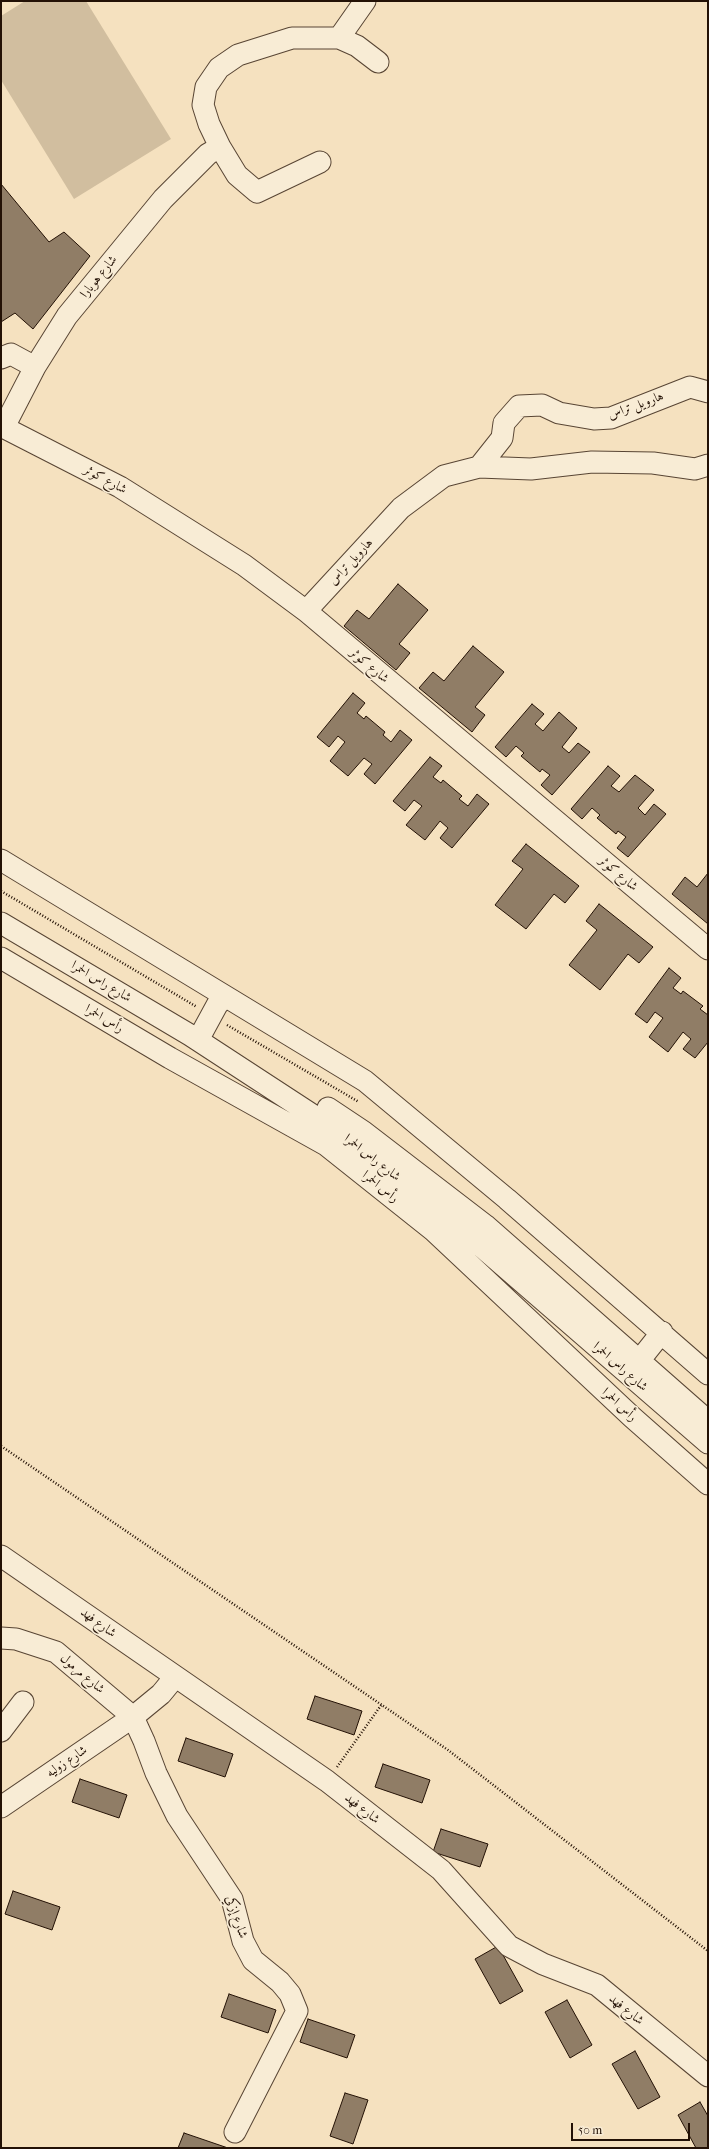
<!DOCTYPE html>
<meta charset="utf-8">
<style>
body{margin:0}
#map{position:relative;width:709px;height:2149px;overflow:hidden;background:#f5e1bf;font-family:"IM FELL French Canon",serif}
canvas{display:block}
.frame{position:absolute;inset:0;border:2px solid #231105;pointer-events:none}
.scale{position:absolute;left:571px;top:2123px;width:119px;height:18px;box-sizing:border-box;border:2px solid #231105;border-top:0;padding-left:5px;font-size:12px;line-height:14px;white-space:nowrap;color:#231105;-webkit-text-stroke:3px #f8ecd5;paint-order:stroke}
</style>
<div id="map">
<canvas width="709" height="2149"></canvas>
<div class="frame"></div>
<div class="scale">50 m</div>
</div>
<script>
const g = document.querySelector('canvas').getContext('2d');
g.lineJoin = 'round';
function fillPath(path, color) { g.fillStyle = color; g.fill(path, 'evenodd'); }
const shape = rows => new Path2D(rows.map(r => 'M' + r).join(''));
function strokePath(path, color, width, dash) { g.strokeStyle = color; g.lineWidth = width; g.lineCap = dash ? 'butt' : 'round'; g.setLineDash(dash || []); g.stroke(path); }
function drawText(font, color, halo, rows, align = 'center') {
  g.font = font + ' "IM FELL French Canon",Amiri,serif'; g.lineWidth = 3.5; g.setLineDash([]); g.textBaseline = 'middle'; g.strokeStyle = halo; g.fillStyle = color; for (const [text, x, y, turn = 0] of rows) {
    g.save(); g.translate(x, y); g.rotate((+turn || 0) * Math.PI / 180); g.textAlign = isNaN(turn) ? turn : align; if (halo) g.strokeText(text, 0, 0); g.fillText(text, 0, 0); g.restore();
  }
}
fillPath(shape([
 [25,1,86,1,171,139,74,199,1,80,1,16]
]), '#d1be9f');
const building = shape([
 [1,184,49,242,64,232,90,256,33,329,15,313,1,322,1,184],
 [398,584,428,610,399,644,410,653,396,670,344,626,357,610,369,619,398,584],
 [473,646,504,672,475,707,485,715,472,732,419,688,433,672,444,681,473,646],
 [353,693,365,703,357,713,364,719,366,716,385,732,383,735,391,742,400,730,412,740,375,784,364,774,372,764,364,758,348,776,330,761,345,742,338,736,329,747,317,737,353,693],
 [532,704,544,714,535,724,543,731,559,712,577,728,562,747,569,753,578,743,590,752,552,795,541,785,550,775,542,769,540,772,521,756,524,753,516,746,506,757,495,747,532,704],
 [430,757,442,766,433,777,441,783,443,780,462,796,459,799,468,806,477,794,489,804,452,848,440,838,448,828,440,821,425,840,406,825,422,806,414,800,405,811,393,801,430,757],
 [608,766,620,776,611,786,619,792,635,775,654,790,638,808,645,815,654,804,666,814,628,857,617,848,626,837,618,831,616,834,597,818,600,815,592,808,582,819,571,809,608,766],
 [526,844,579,886,565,903,554,894,526,929,495,905,523,869,512,861,526,844],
 [708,873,708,924,672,894,685,877,697,887,708,873],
 [599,904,653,947,639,963,628,954,600,990,569,965,597,930,586,921,599,904],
 [669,968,681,978,673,988,681,994,683,991,703,1006,700,1009,708,1015,708,1042,695,1058,683,1049,691,1039,683,1032,668,1052,649,1037,663,1018,655,1012,647,1023,635,1014,669,968],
 [315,1696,362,1711,354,1735,307,1719,315,1696],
 [186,1738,233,1754,225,1777,178,1761,186,1738],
 [383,1764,430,1780,422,1803,375,1787,383,1764],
 [80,1779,127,1795,119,1818,72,1802,80,1779],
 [441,1829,488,1844,480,1867,433,1852,441,1829],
 [13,1891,60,1907,52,1930,5,1914,13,1891],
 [498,1946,523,1991,500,2004,475,1959,498,1946],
 [229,1994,276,2010,268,2033,221,2017,229,1994],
 [567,2000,592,2045,570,2058,545,2012,567,2000],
 [308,2019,355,2035,347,2058,300,2042,308,2019],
 [635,2051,660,2097,638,2109,612,2064,635,2051],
 [345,2093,368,2100,353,2144,330,2136,345,2093],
 [700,2102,708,2116,708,2148,696,2148,678,2115,700,2102],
 [184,2133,228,2148,178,2148,184,2133]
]);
fillPath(building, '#907d66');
strokePath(building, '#231105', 1);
const minor = shape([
 [339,38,365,1],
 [320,162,257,192,237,175,220,147,209,124,203,105,206,87,219,68,238,55,292,38,339,38,357,46,378,62],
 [1,358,11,354,35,367],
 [1,426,120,487,244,565,306,611,708,949],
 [4,427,35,367,67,316,163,199,208,154,220,147],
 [479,467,502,438,504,423,519,406,542,405,559,413,594,419,611,418,690,387,708,392],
 [306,611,401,508,444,476,479,467,531,469,592,462,653,463,695,469,708,465],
 [1,860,365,1081,507,1199,708,1374],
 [1,923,190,1035,337,1131,475,1241,708,1443],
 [1,958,170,1058,326,1145,434,1231,632,1417,708,1484],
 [198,1040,217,1005,225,996],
 [328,1108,364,1132,485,1225,708,1421],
 [631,1371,662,1332],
 [1,1556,327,1781,441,1870,509,1946,543,1964,597,1985,708,2076],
 [1,1638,16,1639,56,1652,133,1717,144,1741,156,1773,177,1816,232,1899,243,1941,253,1960,280,1982,290,1994,297,2011,235,2132],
 [1,1731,23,1702],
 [1,1807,133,1717,161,1694,175,1677]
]);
strokePath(minor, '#584534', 23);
strokePath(shape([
 [1,891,197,1007],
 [227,1025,359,1102],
 [1,1446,448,1750,708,1951],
 [337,1767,382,1704]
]), '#231105', 2.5, [1, 2]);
strokePath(minor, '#f8ecd5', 21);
drawText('13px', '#231105', '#f8ecd5', [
 ["شارع هوبارا",99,277,-51],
 ["هارويل تراس",636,406,-20],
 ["شارع كوثر",105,480,28],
 ["هارويل تراس",351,562,-47],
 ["شارع كوثر",369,666,40],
 ["شارع كوثر",618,874,40],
 ["شارع راس الحمرا",101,982,31],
 ["رأس الحمرا",104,1019,31],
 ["شارع راس الحمرا",372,1158,38],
 ["رأس الحمرا",380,1187,39],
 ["شارع راس الحمرا",620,1367,41],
 ["رأس الحمرا",619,1405,43],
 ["شارع فهد",98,1623,36],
 ["شارع مرمول",82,1674,40],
 ["شارع زوليه",67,1762,-34],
 ["شارع فهد",362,1809,38],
 ["شارع إزكي",236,1917,71],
 ["شارع فهد",626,2010,39]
]);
</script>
